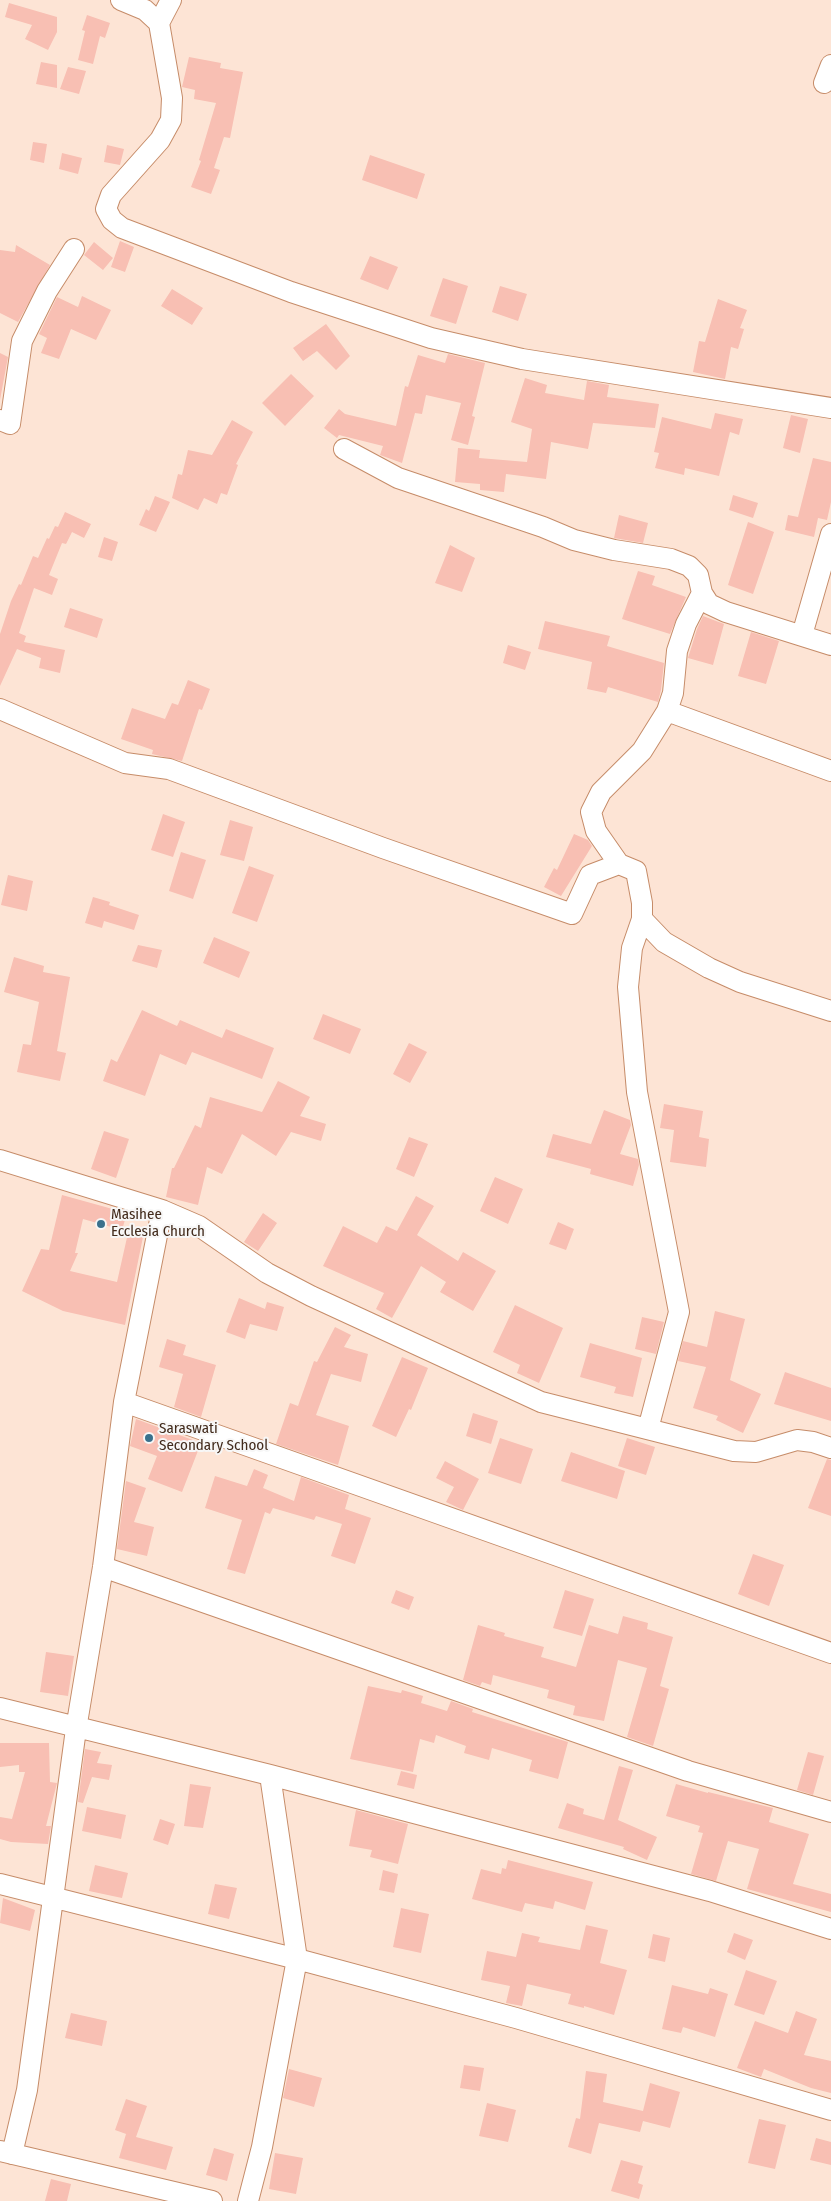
<!DOCTYPE html>
<style>
body{margin:0}
canvas{display:block;background:#fde4d5}
</style>
<canvas width="831" height="2201"></canvas>
<script>
const g = document.querySelector('canvas').getContext('2d');
g.lineJoin = 'round';
function fillPath(path, color) { g.fillStyle = color; g.fill(path, 'evenodd'); }
const shape = rows => new Path2D(rows.map(r => 'M' + r).join(''));
function strokePath(path, color, width, dash) { g.strokeStyle = color; g.lineWidth = width; g.lineCap = dash ? 'butt' : 'round'; g.setLineDash(dash || []); g.stroke(path); }
function drawText(font, color, halo, rows, align = 'center') {
  g.font = font + ' "Fira Sans Condensed",sans-serif'; g.lineWidth = 4; g.setLineDash([]); g.textBaseline = 'middle'; g.strokeStyle = halo; g.fillStyle = color; for (const [text, x, y, turn = 0] of rows) {
    g.save(); g.translate(x, y); g.rotate((+turn || 0) * Math.PI / 180); g.textAlign = isNaN(turn) ? turn : align; if (halo) g.strokeText(text, 0, 0); g.fillText(text, 0, 0); g.restore();
  }
}
fillPath(shape([
 [9,3,57,17,57,32,48,50,25,39,32,25,5,17],
 [87,15,110,23,105,38,100,36,93,64,78,60,85,31,82,30],
 [189,57,221,63,220,68,243,72,230,138,224,137,214,168,220,170,211,194,191,187,201,161,199,160,216,103,194,99,195,90,182,87],
 [41,62,57,65,57,88,36,84],
 [68,67,86,71,79,94,60,89],
 [33,142,47,144,44,163,30,160],
 [107,145,124,149,120,165,104,162],
 [62,153,82,158,78,174,59,169],
 [370,155,425,174,417,199,362,180],
 [120,241,134,247,125,272,111,267],
 [94,242,113,258,103,270,84,255],
 [16,245,50,265,18,322,0,313,0,250,15,252],
 [370,256,398,267,388,290,360,279],
 [443,278,468,286,456,324,430,316],
 [500,286,527,294,518,321,492,312],
 [172,289,203,308,192,325,161,306],
 [82,296,111,310,96,340,71,329,59,359,41,353,47,338,39,334,57,297,78,307],
 [718,299,747,310,740,328,744,329,738,349,731,347,725,379,693,372,699,341,705,342],
 [326,324,350,356,336,370,317,351,303,361,293,348],
 [0,353,8,357,0,400],
 [448,354,485,363,472,416,475,417,468,445,451,440,461,403,426,395,422,414,415,413,402,463,380,455,383,446,339,435,337,438,324,428,339,409,345,414,396,426,405,386,408,387,418,355,445,363],
 [291,374,314,396,285,426,262,403],
 [525,378,547,385,545,393,584,400,587,381,609,385,607,397,659,404,655,428,593,423,588,449,551,442,546,479,506,474,504,492,480,490,480,484,455,482,458,448,480,450,479,458,527,462,532,429,511,422],
 [715,413,743,419,739,435,730,432,719,476,685,468,684,475,655,468,659,453,654,452,662,417,711,429],
 [791,415,808,419,800,453,783,448],
 [232,420,253,432,236,464,238,465,227,495,221,493,217,504,204,498,198,510,172,498,178,474,182,475,188,450,212,455],
 [813,458,831,462,831,502,827,520,818,518,814,537,785,530,788,515,798,517],
 [733,495,758,503,753,518,729,510],
 [155,496,170,502,156,532,139,525,146,509,149,511],
 [65,512,91,524,84,538,72,532,66,544,62,543,49,575,58,579,52,595,34,588,19,633,26,636,24,642,65,650,60,673,39,668,41,658,17,649,0,686,0,634,11,601,19,584,21,585,33,556,38,558,47,538,49,539,55,526,58,527],
 [619,515,648,523,643,543,614,538],
 [748,522,774,532,753,594,728,585],
 [104,537,118,542,112,561,98,557],
 [450,545,475,558,462,592,435,583],
 [638,571,655,576,652,585,686,597,670,634,622,619],
 [70,608,103,619,97,638,64,627],
 [703,616,724,624,713,665,688,658,697,629],
 [545,621,610,636,607,646,664,663,661,690,658,702,608,687,606,693,587,689,592,662,538,649],
 [751,632,779,641,766,684,738,676],
 [508,645,531,652,525,670,503,663],
 [188,680,210,689,202,710,199,709,182,761,156,755,152,754,153,750,121,739,132,708,165,719,172,703,178,705],
 [163,814,185,822,173,857,151,850],
 [230,820,253,827,244,861,220,855],
 [574,834,588,840,592,846,561,896,544,887,554,868,557,870],
 [181,852,206,860,193,899,169,891],
 [249,866,274,875,257,922,232,913],
 [8,875,33,881,27,911,1,905],
 [93,897,110,902,109,905,139,915,134,930,104,921,102,928,85,923],
 [214,937,250,952,239,978,203,963],
 [138,945,162,950,157,968,132,961],
 [14,957,44,966,43,972,70,977,57,1051,66,1053,60,1081,17,1072,23,1044,31,1045,39,1002,4,992],
 [142,1010,177,1026,180,1020,222,1038,226,1029,274,1048,262,1079,192,1052,186,1065,160,1054,145,1096,103,1081,111,1059,117,1062],
 [323,1014,361,1029,350,1054,313,1039],
 [409,1043,427,1052,410,1083,393,1074],
 [278,1081,310,1097,300,1116,326,1124,321,1141,291,1132,276,1156,242,1134,222,1174,207,1167,198,1205,166,1197,172,1168,174,1168,195,1125,201,1128,210,1097,262,1112],
 [664,1104,703,1111,699,1137,709,1139,706,1167,670,1162,674,1130,660,1128],
 [604,1110,630,1120,631,1125,620,1154,638,1159,639,1165,633,1186,590,1174,591,1169,546,1157,553,1134,591,1144],
 [104,1131,129,1139,116,1178,91,1169],
 [409,1137,428,1144,414,1177,396,1169],
 [495,1177,523,1189,508,1224,480,1211],
 [62,1195,127,1213,122,1230,83,1219,75,1253,78,1253,70,1271,117,1282,128,1233,143,1237,125,1325,63,1311,22,1291,41,1249,49,1250],
 [416,1196,434,1206,417,1235,458,1261,463,1252,496,1271,473,1311,440,1292,446,1282,421,1266,392,1318,376,1309,384,1293,323,1266,343,1226,377,1243,386,1226,397,1231],
 [263,1213,277,1223,258,1251,244,1242],
 [558,1222,574,1229,566,1250,549,1244],
 [239,1298,265,1309,267,1302,284,1307,277,1331,250,1324,245,1339,226,1332],
 [515,1305,563,1328,539,1383,517,1373,520,1365,493,1352],
 [715,1311,745,1319,730,1380,761,1394,743,1433,716,1420,718,1416,693,1408,706,1367,678,1361,683,1341,707,1347],
 [642,1317,664,1322,656,1354,635,1349],
 [335,1327,351,1335,344,1347,368,1354,361,1382,331,1374,316,1415,349,1426,338,1465,276,1444,290,1403,298,1406,314,1361,317,1362],
 [167,1339,186,1345,183,1355,216,1365,201,1417,174,1407,183,1374,159,1367],
 [590,1343,642,1358,633,1397,614,1393,616,1387,580,1377],
 [402,1357,428,1368,411,1410,409,1409,396,1437,372,1426],
 [785,1372,831,1388,831,1421,774,1404],
 [473,1413,498,1421,491,1444,466,1436],
 [136,1419,201,1443,182,1492,148,1479,157,1456,130,1446],
 [500,1438,533,1449,521,1484,488,1473],
 [627,1438,655,1447,646,1475,618,1466],
 [571,1452,625,1471,617,1499,561,1481],
 [827,1459,831,1460,831,1516,808,1508],
 [445,1461,479,1479,463,1510,446,1502,454,1487,436,1478],
 [254,1469,268,1475,263,1488,294,1501,301,1477,349,1495,345,1509,371,1518,355,1564,331,1556,342,1524,316,1516,314,1520,273,1508,270,1514,265,1512,245,1574,227,1569,242,1520,205,1508,215,1476,247,1486],
 [126,1481,146,1488,134,1522,154,1527,147,1556,117,1549],
 [753,1554,784,1565,769,1606,738,1594],
 [396,1590,414,1597,409,1610,391,1603],
 [565,1590,594,1599,582,1636,553,1628],
 [623,1616,648,1623,647,1629,673,1637,660,1686,669,1689,653,1746,627,1737,647,1668,618,1660,604,1721,573,1715,575,1706,547,1698,549,1690,493,1675,491,1685,482,1682,480,1686,463,1680,478,1625,505,1633,504,1636,544,1647,541,1657,576,1667,589,1625,618,1634],
 [46,1652,74,1656,68,1696,40,1692],
 [368,1686,401,1693,402,1690,423,1696,421,1703,447,1711,451,1701,473,1709,472,1712,568,1742,558,1779,529,1771,532,1760,492,1748,489,1760,464,1753,466,1746,436,1735,434,1743,420,1739,413,1772,350,1759],
 [0,1743,49,1743,50,1782,57,1783,46,1826,51,1826,48,1844,11,1842,0,1839,0,1817,12,1819,25,1772,19,1772,19,1765,0,1767],
 [85,1749,101,1752,97,1763,112,1765,109,1780,92,1777,83,1803,78,1802],
 [808,1752,824,1756,813,1795,797,1790],
 [619,1766,633,1770,618,1820,657,1837,647,1860,623,1849,624,1847,558,1828,567,1803,584,1809,583,1814,604,1820],
 [401,1771,417,1775,414,1789,397,1785],
 [190,1784,211,1787,203,1828,184,1826],
 [676,1784,708,1793,708,1792,773,1808,769,1822,809,1834,793,1884,831,1894,831,1912,747,1889,759,1849,728,1841,716,1881,691,1874,703,1833,698,1832,700,1826,666,1816],
 [87,1807,126,1815,121,1839,82,1831],
 [356,1810,408,1824,398,1864,370,1857,372,1850,349,1846],
 [160,1819,175,1824,168,1845,153,1840],
 [508,1860,593,1882,585,1910,555,1901,553,1909,525,1903,522,1912,472,1899,481,1869,501,1874,502,1868,506,1869],
 [95,1865,128,1873,122,1898,89,1891],
 [383,1870,398,1874,394,1893,379,1890],
 [215,1884,237,1888,229,1919,208,1914],
 [3,1898,35,1910,30,1931,0,1923],
 [401,1908,429,1914,421,1953,393,1947],
 [586,1925,608,1930,600,1963,627,1970,614,2015,584,2006,584,2008,568,2004,571,1994,527,1984,522,2006,506,2003,510,1986,481,1980,487,1951,516,1957,522,1933,540,1937,538,1942,580,1950],
 [734,1933,753,1940,745,1960,727,1952],
 [653,1934,670,1938,665,1962,648,1958],
 [746,1970,777,1981,764,2015,734,2005],
 [672,1985,708,1994,710,1988,728,1994,715,2037,683,2027,681,2033,662,2029],
 [796,2011,817,2019,804,2055,831,2061,831,2093,811,2088,764,2069,761,2077,737,2068,755,2021,788,2033],
 [71,2013,107,2021,102,2046,65,2038],
 [464,2065,484,2068,480,2091,460,2088],
 [289,2069,322,2078,314,2107,283,2098],
 [586,2071,607,2074,603,2102,643,2111,650,2083,680,2092,670,2128,643,2121,640,2132,599,2123,591,2154,568,2147,576,2118,580,2119],
 [126,2099,147,2106,136,2137,173,2147,166,2170,119,2158,126,2134,129,2135,115,2130],
 [487,2103,516,2110,508,2142,479,2136],
 [759,2119,786,2125,775,2169,748,2163],
 [816,2138,831,2142,831,2165,810,2160],
 [214,2148,234,2154,227,2181,206,2175],
 [275,2153,303,2158,296,2194,269,2189],
 [621,2160,643,2166,638,2183,643,2185,639,2199,611,2191],
 [51,2179,71,2184,67,2201,45,2201]
]), '#f8bfb3');
const street = shape([
 [121,0,145,10,159,23,172,98,171,120,160,140,111,195,106,209,112,220,122,228,291,292,431,338,522,359,831,408],
 [159,23,171,0],
 [824,83,831,65],
 [0,420,10,424,22,341,47,291,74,249],
 [344,449,398,478,543,527,574,540,614,550,671,559,689,566,698,575,702,593,709,604,726,612,831,645],
 [702,593,686,624,677,651,673,693,667,711,831,771],
 [802,635,831,534],
 [0,709,125,763,169,769,383,848,572,914,590,875,619,864,636,871,642,903,642,919,632,948,628,987,637,1092,679,1312,648,1429],
 [619,864,596,831,591,812,601,792,642,751,667,711],
 [642,919,664,942,709,968,740,982,831,1011],
 [0,1160,162,1210,199,1226,267,1273,311,1296,541,1402,734,1451,756,1452,797,1440,813,1442,831,1448],
 [124,1402,831,1653],
 [103,1567,688,1771,831,1812],
 [0,1708,270,1775,710,1891,831,1929],
 [0,1884,297,1959,516,2018,831,2110],
 [0,2151,212,2201],
 [12,2154,27,2090,76,1729,103,1567,124,1402,162,1210],
 [248,2201,262,2147,297,1959,270,1775]
]);
strokePath(street, '#c68c69', 22);
strokePath(street, '#fff', 20);
for (const [x, y, r, color] of [
 [101,1224,5,"#3a708c"],
 [149,1438,5,"#3a708c"]
]) { const dot = new Path2D(); dot.arc(x, y, r, 0, 2 * Math.PI); g.fillStyle = color; g.fill(dot); strokePath(dot, '#f7f7f7', 2); }
drawText('15px', '#422b1c', '#f7f7f7', [
 ["Masihee",111,1215],
 ["Ecclesia Church",111,1232],
 ["Saraswati",159,1429],
 ["Secondary School",159,1446]
], 'left');
</script>
